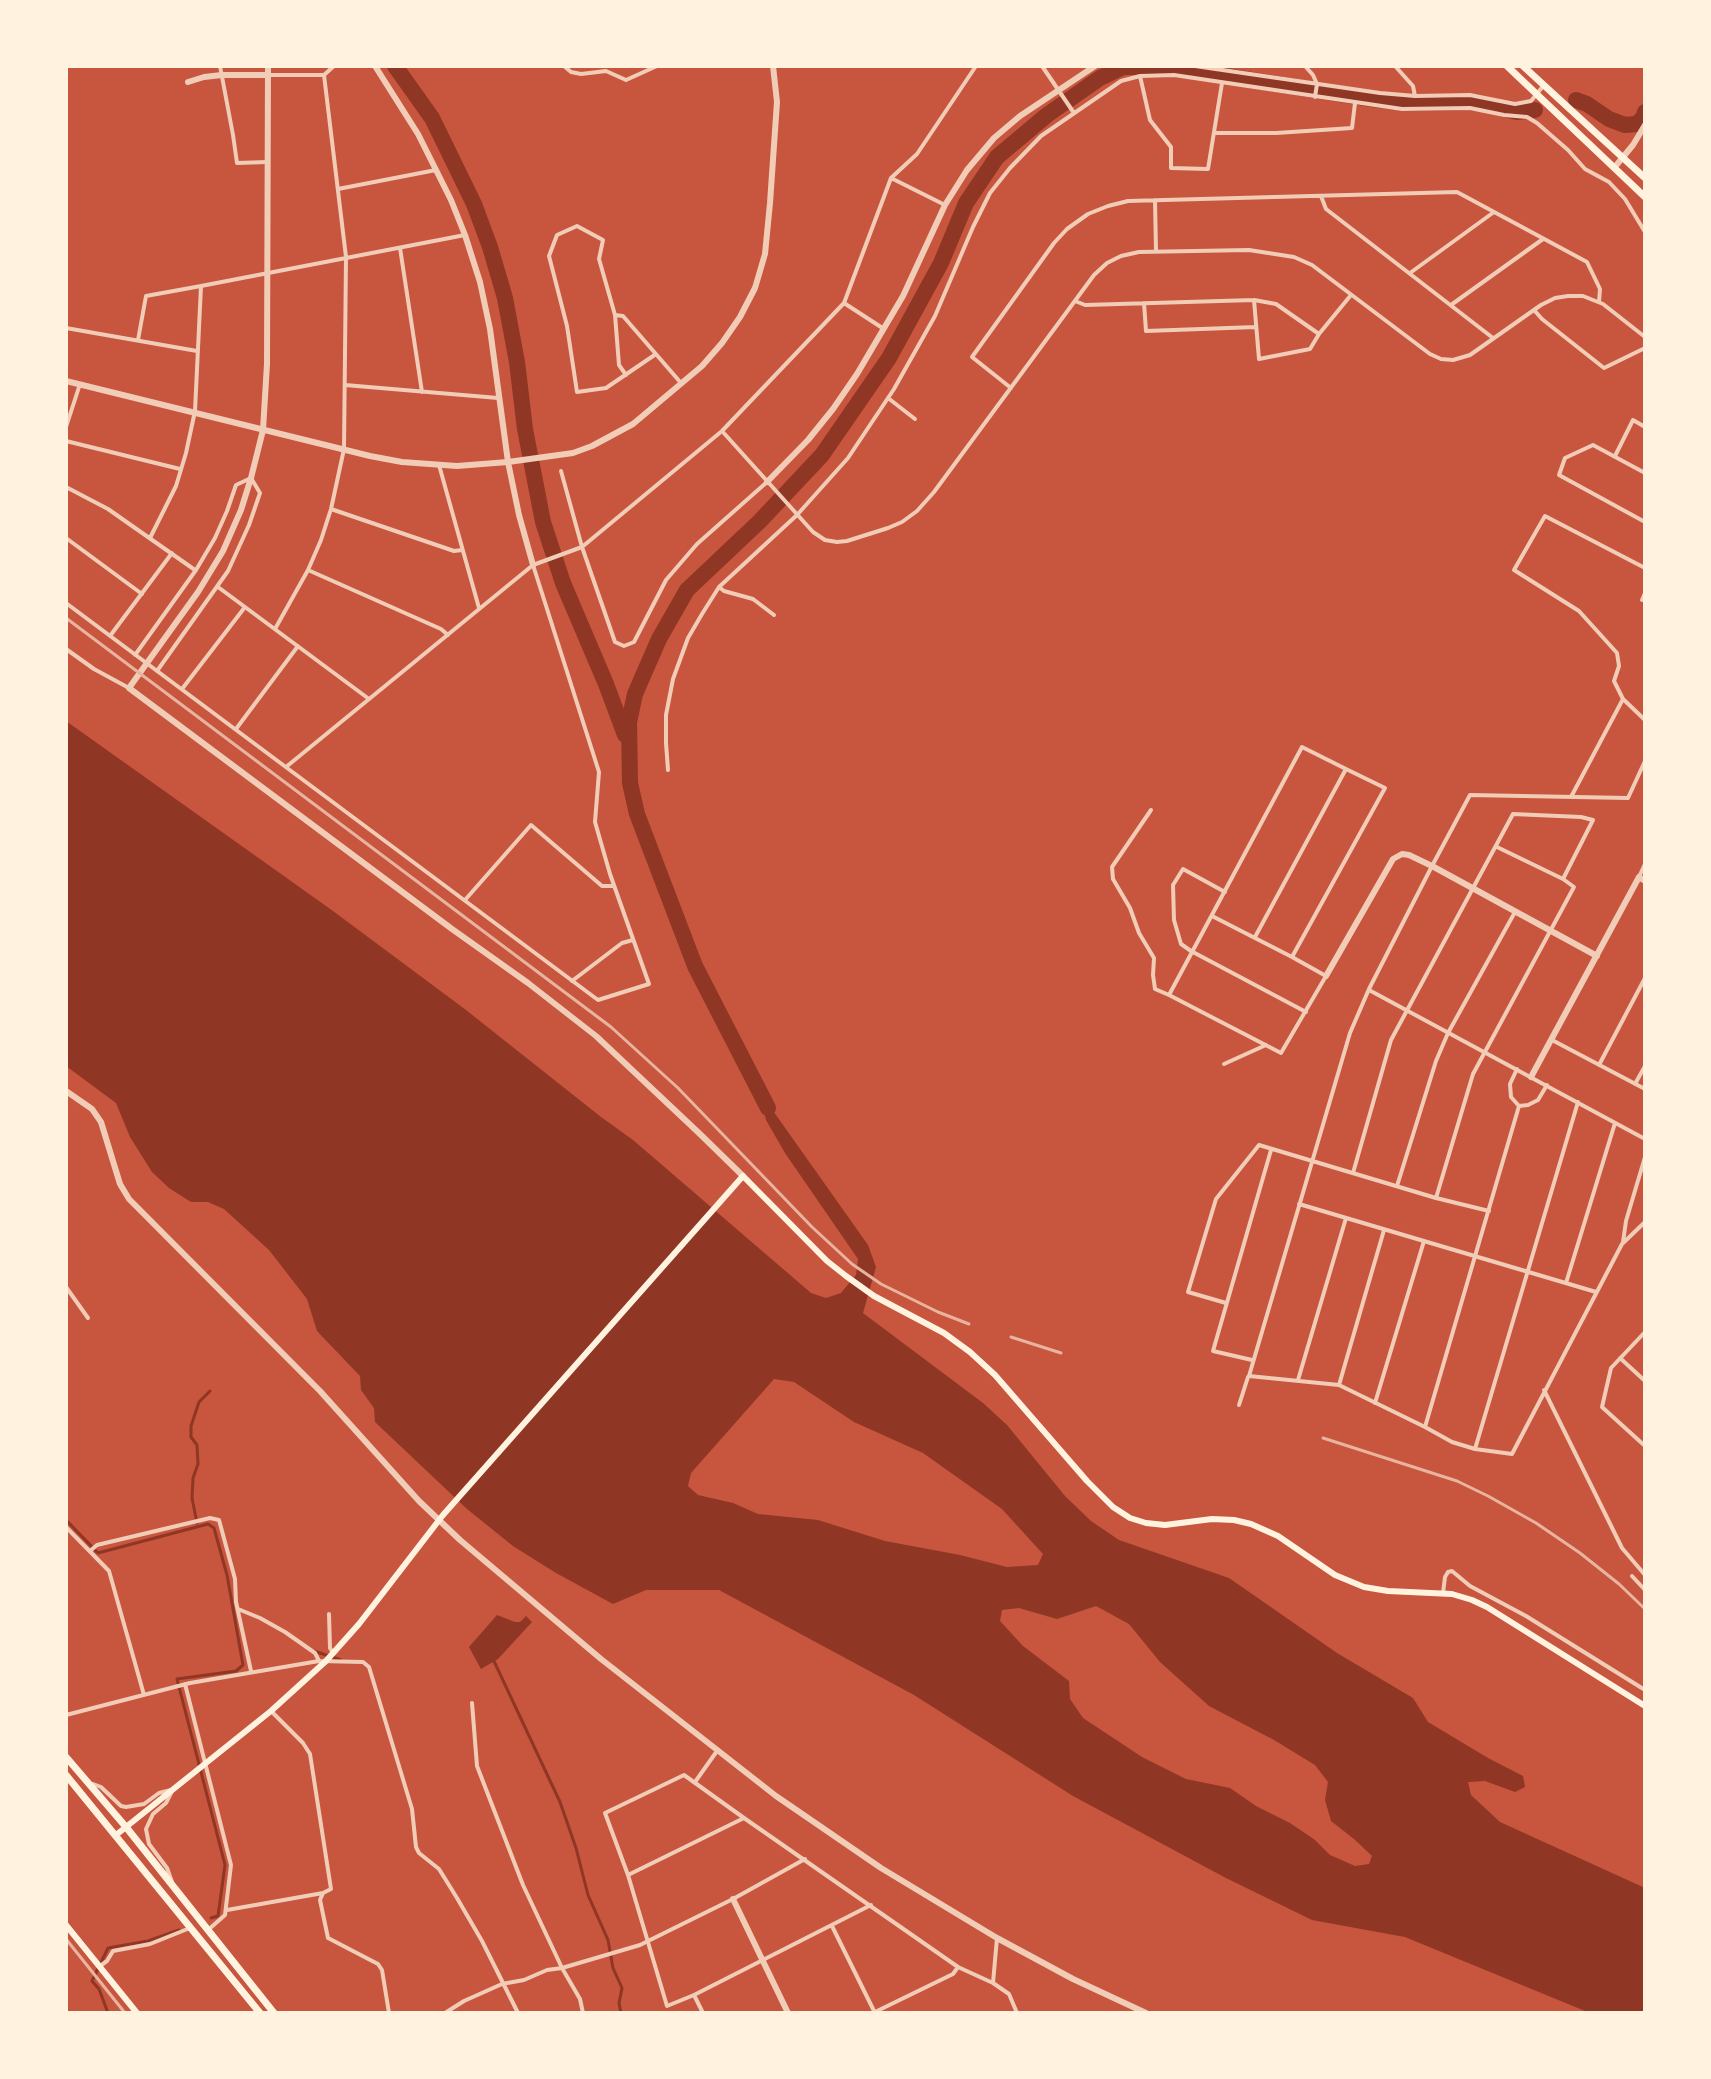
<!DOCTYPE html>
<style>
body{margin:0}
#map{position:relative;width:1711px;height:2079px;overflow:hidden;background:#c8553d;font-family:Signika,sans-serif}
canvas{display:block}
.frame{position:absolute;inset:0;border:68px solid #fff3e0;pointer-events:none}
</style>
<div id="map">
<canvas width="1711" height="2079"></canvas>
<div class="frame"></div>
</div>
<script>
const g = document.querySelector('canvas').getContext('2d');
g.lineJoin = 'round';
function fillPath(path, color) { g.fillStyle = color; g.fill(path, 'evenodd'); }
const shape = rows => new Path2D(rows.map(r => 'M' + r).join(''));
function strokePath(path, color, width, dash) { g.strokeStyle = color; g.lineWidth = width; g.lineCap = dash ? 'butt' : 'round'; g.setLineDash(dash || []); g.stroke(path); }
fillPath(shape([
 [66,721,333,911,466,1010,601,1117,633,1140,811,1293,826,1298,841,1293,856,1275,858,1259,785,1153,766,1120,759,1091,868,1245,876,1267,863,1313,983,1403,1007,1425,1065,1496,1091,1521,1119,1540,1229,1578,1337,1653,1413,1698,1428,1722,1488,1758,1523,1776,1525,1787,1515,1792,1485,1781,1468,1782,1471,1795,1500,1822,1645,1888,1645,2013,1590,2013,1405,1937,1312,1920,1226,1878,1073,1796,914,1695,719,1590,646,1590,613,1604,556,1573,513,1546,467,1509,375,1422,374,1408,361,1390,360,1376,317,1331,307,1299,269,1250,224,1209,208,1202,191,1202,169,1188,152,1172,130,1137,116,1103,66,1066],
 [774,1379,794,1382,854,1422,923,1453,1002,1509,1043,1554,1038,1565,1007,1567,960,1555,885,1541,818,1520,758,1514,733,1503,698,1495,688,1486,691,1473],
 [1096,1606,1129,1624,1160,1662,1209,1706,1274,1740,1315,1765,1328,1782,1325,1800,1331,1821,1354,1839,1372,1856,1369,1864,1355,1866,1330,1855,1315,1840,1290,1823,1256,1806,1230,1788,1186,1779,1142,1757,1083,1718,1070,1699,1069,1681,1023,1646,1000,1621,1002,1610,1019,1608,1057,1619],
 [497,1615,515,1622,520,1622,526,1616,532,1622,498,1659,481,1669,469,1647]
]), '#8f3625');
strokePath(shape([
 [66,1520,98,1553,208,1524,214,1528,227,1575,243,1665,236,1671,177,1679,225,1865,218,1916,211,1918],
 [197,1523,192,1498,193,1478,198,1464,197,1445,191,1437,191,1426,199,1402,210,1391],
 [314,1651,341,1660],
 [493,1659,560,1802,576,1848,588,1895,608,1940,613,1968,622,1988,619,2003,621,2013],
 [108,2013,99,1989,92,1981,108,1948,148,1941,179,1930]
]), '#8f3625', 3);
strokePath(shape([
 [395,66,432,118,474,204,490,247,505,298,517,362,525,429,543,522,563,583,606,684,625,735],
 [1576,100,1587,104,1609,119,1625,125,1636,124,1643,118,1645,112],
 [768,1108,695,966,637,814,630,783,629,722,635,694,659,639,687,590,760,521,822,455,889,358,941,263,966,203,997,157,1047,115,1100,78,1123,67,1149,67,1188,70,1372,99,1405,103,1475,102,1517,112,1535,110]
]), '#8f3625', 16);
strokePath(shape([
 [220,66,233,135,237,163,267,162],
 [564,66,571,72,581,74,606,71,626,80,657,66],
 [1042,66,1074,113],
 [1195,66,1380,93,1415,96,1470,95,1515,104,1531,101,1544,85],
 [1305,66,1313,75,1317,84,1315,97],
 [1395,66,1413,86,1415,96],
 [268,75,324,75,334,66],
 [1140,76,1150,120,1171,147,1171,168,1208,169,1222,83],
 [1214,133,1276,133,1352,128,1355,103],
 [891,178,945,205],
 [338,189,436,170],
 [1321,196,1326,209,1493,338],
 [1155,200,1156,251],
 [400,248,422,392],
 [1410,273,1494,212],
 [1254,300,1259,359,1310,349,1319,334,1351,295],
 [1075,301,1085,305,1254,300,1276,304,1319,334],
 [844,303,884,329],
 [1144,303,1146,331,1256,327],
 [1451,305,1543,239],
 [1534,310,1542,319,1604,368,1645,348],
 [615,315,623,316,681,383],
 [66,328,197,351],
 [138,340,146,296,201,286],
 [626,375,619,365,615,315,599,259,603,240,577,226,557,235,549,256,567,326,577,392,606,388,656,354],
 [345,385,498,398],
 [1011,388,972,357,1054,243,1067,229,1088,214,1108,206,1128,201,1457,192,1587,262,1600,289,1599,302],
 [888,398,915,419],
 [66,427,80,384],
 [722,431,813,532,825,540,837,542,847,541,888,528,902,522,917,511,934,492,1094,275,1107,263,1121,256,1139,252,1249,250,1294,257,1312,265,1430,354,1441,359,1453,360,1470,355,1541,305,1555,298,1568,296,1583,296,1603,304,1645,337],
 [66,441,180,469],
 [1615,456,1633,420,1645,427],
 [439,465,479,608],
 [561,471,582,547,615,642,624,646,634,642,666,580,697,544,767,482],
 [1645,473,1593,445,1565,458,1559,475,1645,522],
 [66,487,108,509,195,570],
 [331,509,454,551,462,550],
 [66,538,142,594],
 [150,538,176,486,186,453,195,411,201,286,465,235],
 [1645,568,1545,516,1514,570,1579,611,1617,653,1619,666,1614,681,1623,699,1645,720],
 [308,570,441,629,448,635],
 [218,587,369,699],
 [719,587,724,591,753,599,774,615],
 [1642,600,1645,593],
 [66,603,598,1000,649,984,610,874,595,822,599,772,533,565],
 [275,629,308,570,321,540,331,509,344,449,346,257,324,75],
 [110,636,172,553],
 [66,649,94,669,129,688],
 [135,655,196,570,215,538,227,511,236,485,251,478,260,493,249,525,228,571,157,671],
 [182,689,245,607],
 [236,729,298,646],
 [1645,761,1628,798,1470,795,1432,866,1369,989,1350,1033,1249,1376,1339,1385,1425,1427,1452,1442,1475,1449,1512,1454,1622,1244,1645,1222],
 [286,767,533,565,582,547,722,431,844,303,891,178,917,154,976,66],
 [668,770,666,743,666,715,673,679,688,638,702,614,719,587,797,515,848,458,894,389,935,316,973,227,990,193,1010,168,1041,136,1121,81,1140,76,1174,75,1402,109,1470,108,1504,115,1527,117,1537,123,1568,150,1585,169,1609,182,1625,199,1645,232],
 [1571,797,1623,699],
 [1151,810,1112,867,1113,879,1130,908,1139,933,1154,958,1153,975,1155,989,1169,995],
 [1639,877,1645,864],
 [1225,892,1183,869,1173,885,1174,920,1181,944,1191,951,1306,1012],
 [465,900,531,825,602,886,613,886],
 [1212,916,1292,957,1326,976,1281,1053,1169,995,1302,747,1346,769,1385,788,1292,957],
 [1255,937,1346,769],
 [572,981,622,943,633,940],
 [1369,990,1645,1139],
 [1552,1040,1645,1089],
 [1224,1064,1266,1045],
 [1599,1065,1645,978],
 [1517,1069,1510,1084,1511,1097,1519,1106],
 [1635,1084,1645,1066],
 [1519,1106,1528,1105,1538,1100,1547,1085],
 [1353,1173,1391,1040,1513,814,1581,817,1593,820,1563,879],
 [1397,1186,1436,1061,1448,1033,1515,912],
 [1436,1198,1473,1074,1574,887,1563,879,1497,847],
 [1299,1204,1596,1292],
 [1623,1242,1626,1221,1645,1157],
 [1566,1283,1615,1123],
 [66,1287,88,1318],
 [1226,1303,1188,1292,1216,1199,1259,1145,1436,1198,1489,1211],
 [1645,1332,1611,1368,1602,1407,1645,1446],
 [1620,1358,1645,1381],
 [1252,1360,1213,1351,1271,1150],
 [1298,1380,1346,1218],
 [1339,1385,1384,1230],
 [1544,1390,1622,1548,1645,1575],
 [1375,1403,1424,1241],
 [1239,1405,1248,1377],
 [1425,1427,1519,1106],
 [1475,1449,1578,1102],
 [66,1527,109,1571,144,1695],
 [90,1551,97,1545,210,1518,219,1520,235,1579,236,1602,251,1671],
 [1632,1576,1645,1590],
 [1443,1593,1445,1577,1448,1572,1452,1571,1470,1586,1526,1616,1645,1690],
 [238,1609,260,1618,285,1632,315,1653,319,1661],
 [329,1614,330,1648,333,1653],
 [185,1684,231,1865,225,1915,208,1930],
 [472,1703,477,1766,523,1885,562,1968,580,1999,583,2013],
 [271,1711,303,1743,310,1754,331,1889,323,1893,320,1900,328,1938,378,1964,382,1970,389,2013],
 [66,1715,190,1683,319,1661,363,1662,369,1667,412,1809,416,1847,419,1853,439,1869,457,1898,482,1941,518,2013],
 [695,1782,717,1751],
 [93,1784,101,1787,121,1806,126,1807,144,1804,159,1793,171,1790],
 [744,1818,958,1967,993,1983,1009,1994,1017,2013],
 [628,1875,744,1818,684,1775,605,1813,628,1875,667,2006,694,1995,871,1905],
 [172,1882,167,1868,149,1844,146,1829,153,1814,166,1803,172,1791],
 [227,1910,323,1893],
 [832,1926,875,2013],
 [100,1966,107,1961,113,1951,150,1944,190,1928],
 [993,1983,997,1938],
 [694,1995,703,2013],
 [875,2012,953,1974,958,1967],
 [445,2013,464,2001,502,1984,524,1980,547,1970,562,1968,640,1945,733,1899,805,1859]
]), '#f1ccb7', 4);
strokePath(shape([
 [268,66,267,364,263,430,251,478,241,510,223,551,198,592,129,688,452,929,528,983,596,1036,700,1134,743,1176],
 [375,66,418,134,451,200,465,235,480,282,490,329,508,462,519,515,533,565],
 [188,82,204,77,222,75,268,75],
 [1614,168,1633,145,1645,125],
 [66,381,370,456,402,462,457,466,508,462,573,453,592,446,633,424,702,366,722,343,740,317,755,288,765,254,770,203,777,102,773,66],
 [767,482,808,440,833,409,857,374,903,296,945,205,967,170,994,138,1020,116,1095,66],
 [1326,976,1393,859,1402,854,1409,855,1432,866,1597,956],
 [1531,1077,1639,877,1645,881],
 [66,1091,92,1109,101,1122,120,1184,129,1199,320,1391,419,1501,460,1540,601,1659,776,1796,881,1868,997,1938,1073,1979,1146,2013],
 [733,1899,788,2013]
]), '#f1ccb7', 6);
strokePath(shape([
 [116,1835,271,1711,326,1661,359,1624,443,1515,743,1176,827,1261,846,1276,874,1296,944,1333,970,1352,995,1375,1087,1481,1113,1507,1130,1518,1146,1523,1165,1525,1212,1519,1234,1520,1251,1524,1278,1536,1335,1575,1364,1587,1388,1591,1452,1594,1472,1600,1487,1607,1645,1706],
 [66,1925,137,2013]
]), '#fff3e0', 6);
strokePath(shape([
 [1507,66,1645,197],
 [1523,66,1645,178]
]), '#fff3e0', 7);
strokePath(shape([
 [66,1757,126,1827,274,2013],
 [66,1775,260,2013]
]), '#fff3e0', 7);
strokePath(shape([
 [66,618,611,1027,678,1088,812,1227,852,1264,881,1284,938,1312,969,1324],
 [1011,1337,1061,1353],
 [1323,1438,1457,1481,1488,1496,1536,1523,1580,1553,1619,1584,1645,1609],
 [66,1939,125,2013]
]), '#e9b49f', 3);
</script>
